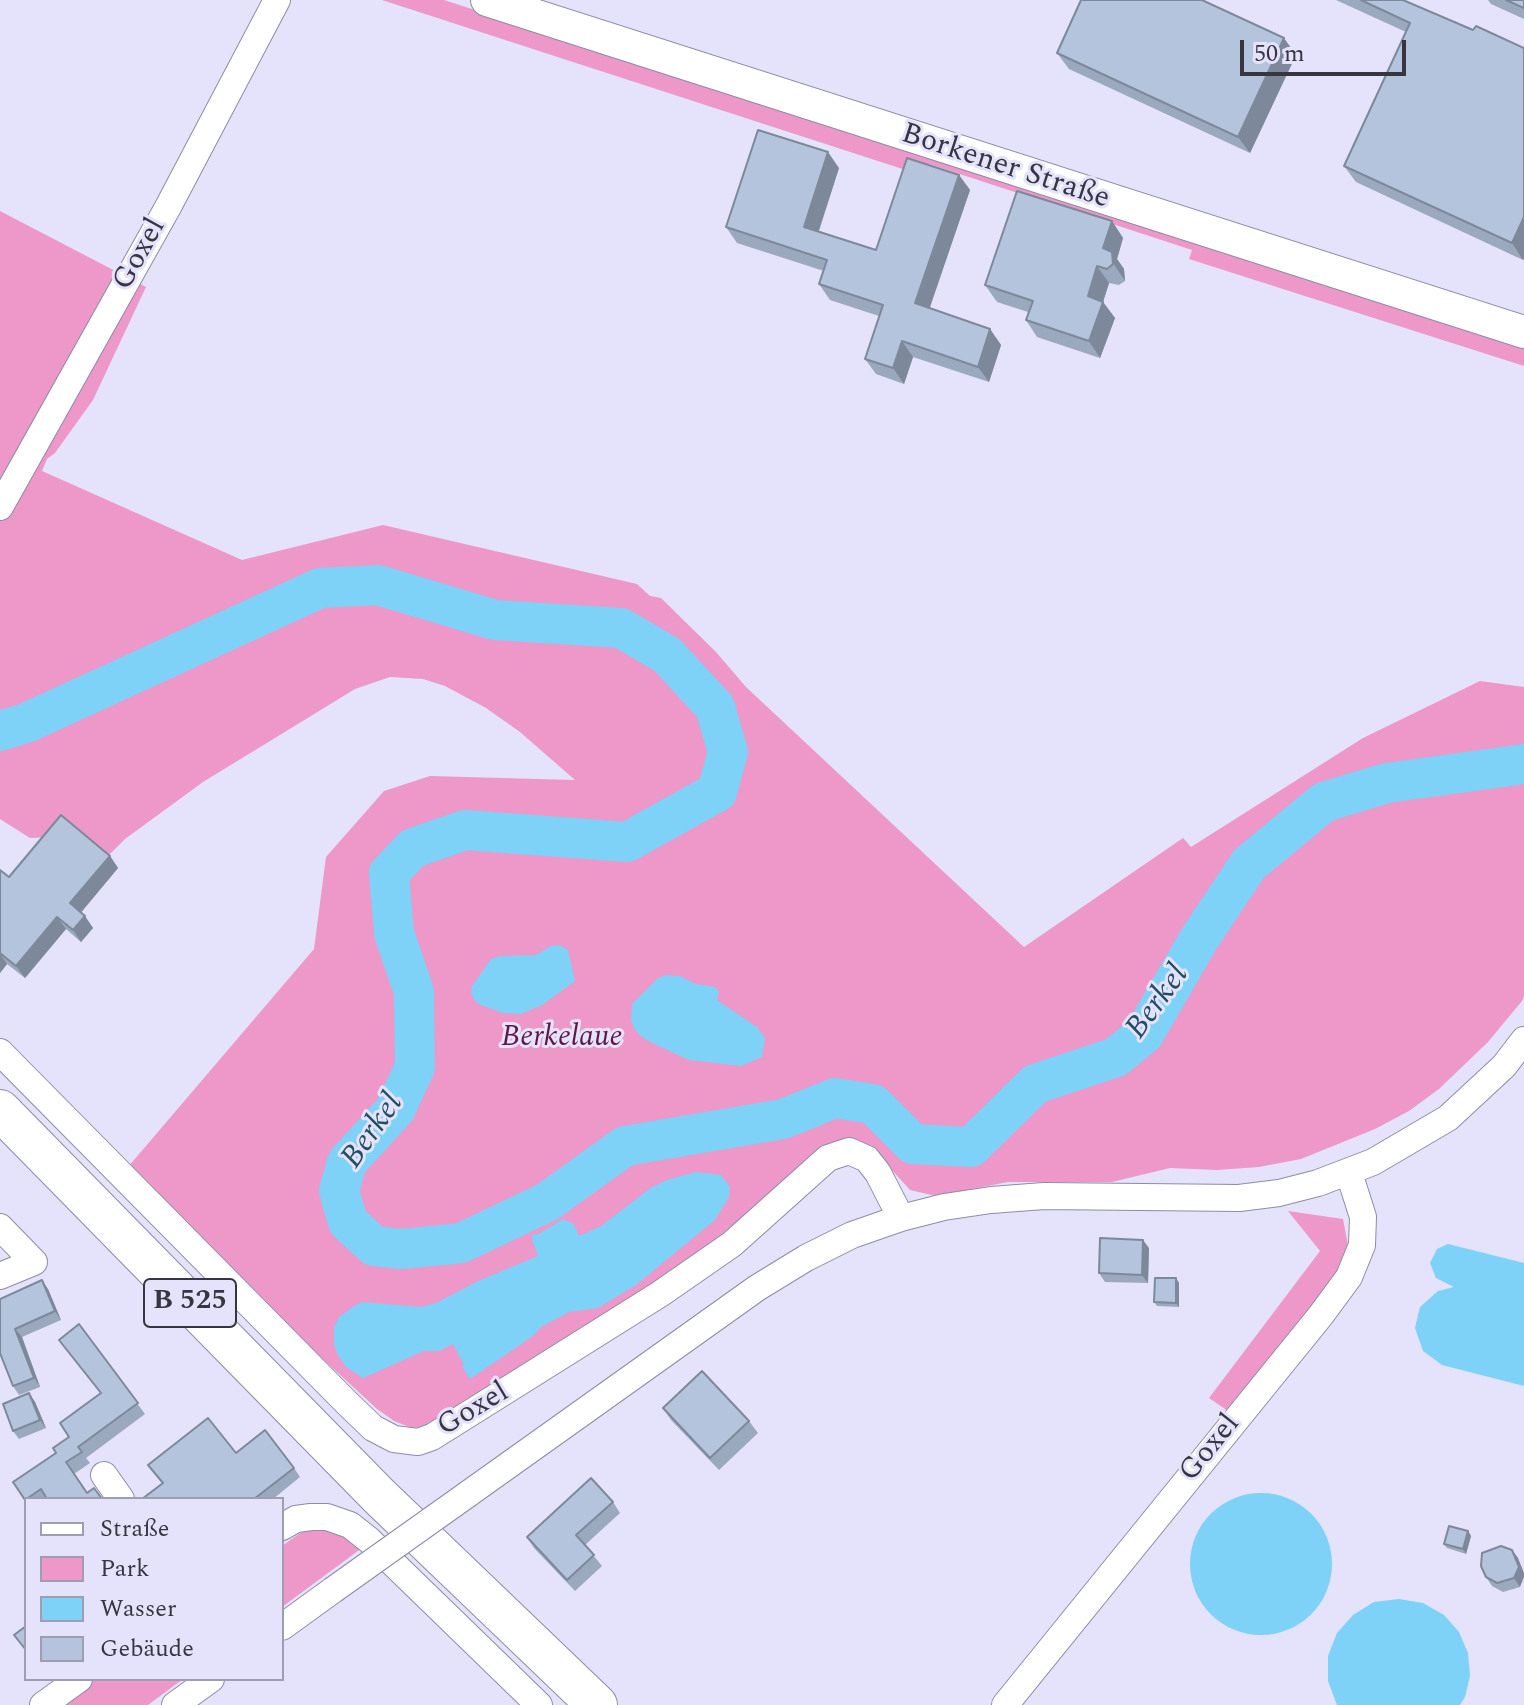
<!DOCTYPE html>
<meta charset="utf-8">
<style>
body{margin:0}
#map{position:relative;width:1524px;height:1705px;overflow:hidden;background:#e4e3fb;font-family:Spectral,serif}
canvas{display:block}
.legend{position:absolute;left:24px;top:1497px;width:260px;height:184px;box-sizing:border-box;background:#e4e3fb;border:2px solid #9e9db1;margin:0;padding:10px 14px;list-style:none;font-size:24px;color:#363541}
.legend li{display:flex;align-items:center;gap:16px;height:40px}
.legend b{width:40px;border:2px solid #9e9db1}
.scale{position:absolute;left:1240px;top:40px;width:166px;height:36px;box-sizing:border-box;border:4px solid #363541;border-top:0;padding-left:10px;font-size:24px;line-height:28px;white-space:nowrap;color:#363541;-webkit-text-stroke:6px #e4e3fb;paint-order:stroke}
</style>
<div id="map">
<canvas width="1524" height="1705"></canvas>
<ul class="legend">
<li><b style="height:10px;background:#fff"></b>Straße</li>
<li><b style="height:22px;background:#ed98c8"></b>Park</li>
<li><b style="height:22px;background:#7ed1f7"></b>Wasser</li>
<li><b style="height:22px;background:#b3c4dc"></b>Gebäude</li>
</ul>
<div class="scale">50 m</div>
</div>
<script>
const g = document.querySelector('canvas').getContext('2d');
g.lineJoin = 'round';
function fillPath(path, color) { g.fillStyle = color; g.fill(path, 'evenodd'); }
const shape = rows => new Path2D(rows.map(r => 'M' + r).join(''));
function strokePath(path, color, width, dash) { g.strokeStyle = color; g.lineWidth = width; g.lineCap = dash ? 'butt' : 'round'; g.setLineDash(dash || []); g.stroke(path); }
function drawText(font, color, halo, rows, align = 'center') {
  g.font = font + ' Spectral,serif'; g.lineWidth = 6; g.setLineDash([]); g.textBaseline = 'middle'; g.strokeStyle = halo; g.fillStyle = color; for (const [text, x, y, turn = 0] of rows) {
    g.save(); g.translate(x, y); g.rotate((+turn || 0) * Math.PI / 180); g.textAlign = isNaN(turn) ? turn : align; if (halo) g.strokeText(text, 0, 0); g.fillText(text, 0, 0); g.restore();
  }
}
fillPath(shape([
 [382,0,444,0,1524,349,1524,366,1189,259,1192,250,929,164,921,175],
 [0,211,146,287,93,400,55,453,47,459,42,471,242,560,383,525,637,584,650,596,661,598,716,652,746,687,1024,947,1183,838,1191,847,1363,738,1480,681,1524,687,1524,996,1522,1001,1488,1042,1439,1089,1409,1111,1375,1129,1301,1159,1259,1167,1217,1170,1170,1168,1112,1182,1008,1182,936,1196,910,1190,880,1157,858,1141,830,1148,717,1246,442,1423,412,1428,394,1421,377,1409,284,1323,128,1167,314,949,326,857,384,791,430,776,575,780,520,732,486,708,445,686,423,679,390,677,355,689,203,782,125,839,105,859,53,837,30,838,0,819],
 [1288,1211,1343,1219,1348,1245,1347,1261,1228,1411,1209,1398,1320,1251],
 [334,1530,366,1545,282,1607,282,1546,303,1531],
 [94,1679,183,1679,148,1705,57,1705]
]), '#ed98c8');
fillPath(shape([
 [559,945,568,950,575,981,542,1005,521,1014,503,1013,481,1005,474,1000,471,993,472,986,491,959,500,956,536,955,551,946],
 [667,975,680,976,696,984,715,987,719,991,717,1000,757,1027,765,1038,762,1057,741,1066,689,1060,650,1042,641,1036,635,1030,631,1020,632,1004,658,978],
 [696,1172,721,1175,730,1187,729,1197,715,1220,636,1285,598,1308,569,1312,541,1327,533,1336,470,1379,462,1366,464,1365,453,1344,439,1351,424,1351,363,1378,346,1367,338,1355,334,1344,334,1328,339,1317,354,1306,362,1302,421,1307,436,1303,478,1281,538,1256,532,1240,533,1233,537,1235,563,1219,574,1224,579,1236,601,1226,652,1187,667,1180],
 [1448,1244,1524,1263,1524,1386,1442,1365,1423,1351,1415,1328,1420,1307,1438,1291,1454,1287,1436,1278,1430,1263,1437,1249],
 '1190 1564a71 71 0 1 1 142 0a71 71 0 1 1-142 0Z',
 [1399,1599,1423,1603,1444,1615,1459,1632,1468,1653,1470,1676,1465,1697,1460,1705,1337,1705,1328,1681,1328,1656,1337,1633,1353,1615,1374,1602]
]), '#7ed1f7');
strokePath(shape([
 [0,731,26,723,320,588,378,585,495,620,621,628,667,655,715,707,728,752,717,792,627,842,465,830,413,848,389,873,394,933,414,992,415,1067,395,1110,347,1162,339,1191,348,1222,374,1246,402,1249,461,1243,547,1202,625,1146,783,1119,835,1098,873,1104,913,1144,971,1147,1035,1084,1116,1057,1144,1034,1199,939,1249,864,1324,802,1387,783,1524,764]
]), '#7ed1f7', 40);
const minor = shape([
 [0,507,168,207,277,0],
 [0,1052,348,1404,373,1428,394,1439,418,1442,432,1437,660,1294,732,1244,828,1158,849,1151,867,1159,878,1173,901,1218],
 [0,1227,34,1262,0,1276],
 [104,1475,121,1499],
 [468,1494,757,1288,806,1258,852,1235,901,1218,944,1207,991,1200,1044,1196,1239,1198,1279,1193,1318,1183,1373,1162,1448,1118,1504,1066,1524,1040],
 [282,1527,296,1519,311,1517,327,1517,350,1525,369,1540,539,1705],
 [282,1627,333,1590],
 [43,1705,79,1679],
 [175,1705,211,1679],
 [1005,1705,1321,1315,1349,1277,1362,1245,1363,1217,1349,1173]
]);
const tertiary = shape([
 [487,0,1524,332]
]);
const primary = shape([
 [0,1110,379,1496,597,1705]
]);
strokePath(minor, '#8d8ca7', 28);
strokePath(tertiary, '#8d8ca7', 34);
strokePath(primary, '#8d8ca7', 42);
strokePath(minor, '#fff', 26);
strokePath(tertiary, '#fff', 32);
strokePath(primary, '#fff', 40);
const minorBridge = shape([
 [333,1590,468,1494]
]);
strokePath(minorBridge, '#8d8ca7', 28, []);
strokePath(minorBridge, '#fff', 26);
fillPath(shape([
 [1336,0,1403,0,1473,30,1524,48,1523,260,1356,182,1344,166,1406,32],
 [1488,0,1524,0,1524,19,1491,4],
 [1057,53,1296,55,1250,153,1069,69],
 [839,168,819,231,876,250,959,175,970,190,929,308,990,329,1001,345,989,382,913,357,904,384,876,374,865,359,879,316,830,300,819,284,824,271,737,243,726,227],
 [1112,221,1123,238,1117,259,1124,269,1125,281,1119,285,1109,283,1103,302,1115,318,1100,358,1037,337,1026,320,1028,312,997,302,985,285],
 [110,856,118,868,81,912,93,928,81,942,66,929,25,978,7,964,0,973,0,870,9,877],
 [1149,1248,1148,1283,1105,1282,1099,1273],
 [1176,1278,1179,1283,1179,1307,1157,1306,1154,1302],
 [48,1289,61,1320,22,1337,40,1387,19,1395,13,1386,0,1299],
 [79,1324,145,1414,86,1458,90,1463,74,1474,87,1493,102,1499,26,1499,26,1502,13,1482,56,1453,101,1393,59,1340],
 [29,1393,35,1402,46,1428,19,1439,13,1431],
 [663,1408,749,1421,758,1433,719,1470,671,1420],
 [236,1453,294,1468,300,1477,273,1499,142,1499],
 [613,1502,620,1513,585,1545,602,1566,575,1591,534,1548,527,1537],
 [1468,1531,1471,1536,1466,1554,1447,1548,1444,1544],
 [1512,1550,1518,1558,1520,1587,1503,1592,1492,1586,1486,1577]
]), '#9aa9bd');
fillPath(shape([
 [1284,38,1296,55,1250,153,1238,137],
 [828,152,839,168,815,242,804,227],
 [959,175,970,190,926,319,915,303],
 [1524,217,1524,259,1523,260,1512,243],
 [1112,221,1123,238,1117,259,1124,269,1125,281,1103,248],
 [1097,266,1109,283,1103,302,1115,318,1100,358,1089,341,1088,296],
 [990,329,1001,345,989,382,978,367],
 [902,341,913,357,904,384,893,368],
 [110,856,118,868,79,915,70,903],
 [85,916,93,928,81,942,73,930],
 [57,917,66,929,25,978,16,966],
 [0,953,7,964,0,973],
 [1143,1240,1149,1248,1148,1283,1142,1275],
 [1176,1278,1179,1283,1179,1307,1176,1303],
 [42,1280,48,1289,61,1320,55,1311],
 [15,1329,22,1337,40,1387,34,1378],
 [29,1393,35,1402,46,1428,40,1420],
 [1468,1531,1471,1536,1466,1554,1463,1549],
 [1512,1550,1518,1558,1524,1573,1524,1577,1520,1587,1514,1578]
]), '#7d899a');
const building = shape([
 [1081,0,1202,0,1284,38,1238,137,1057,53,1081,0],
 [1361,0,1403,0,1473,30,1476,26,1524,48,1524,217,1512,243,1344,166,1410,23,1361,0],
 [1506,0,1524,0,1524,8,1506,0],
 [758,130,828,152,804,227,876,250,907,158,959,175,915,303,990,329,978,367,902,341,893,368,865,359,883,305,819,284,827,260,726,227,758,130],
 [1017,191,1112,221,1103,248,1112,252,1113,264,1107,269,1097,266,1088,296,1103,302,1089,341,1026,320,1033,301,985,285,1017,191],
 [61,815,110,856,70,903,85,916,73,930,57,917,16,966,0,953,0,870,9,877,61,815],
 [1100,1238,1143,1240,1142,1275,1099,1273,1100,1238],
 [1155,1278,1176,1278,1176,1303,1154,1302,1155,1278],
 [42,1280,55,1311,15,1329,34,1378,13,1386,0,1353,0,1299,42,1280],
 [79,1324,138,1403,78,1447,82,1452,66,1462,87,1493,94,1488,102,1499,47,1499,41,1489,25,1500,13,1482,56,1453,53,1448,69,1437,60,1423,101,1393,59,1340,79,1324],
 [702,1371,749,1421,710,1458,663,1408,702,1371],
 [29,1393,40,1420,13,1431,3,1404,29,1393],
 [208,1418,236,1453,265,1430,294,1468,254,1499,142,1499,163,1483,148,1465,208,1418],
 [591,1478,613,1502,576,1535,594,1555,567,1580,527,1537,591,1478],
 [1449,1526,1468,1531,1463,1549,1444,1544,1449,1526],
 [1501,1546,1512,1550,1519,1567,1514,1578,1497,1583,1486,1577,1481,1566,1482,1553,1501,1546],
 [26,1626,26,1650,14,1635,26,1626]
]);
fillPath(building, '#b3c4dc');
strokePath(building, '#7d899a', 2);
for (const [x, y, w] of [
 [190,1303,92]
]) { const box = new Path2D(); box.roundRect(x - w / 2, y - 24, w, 48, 6); g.fillStyle = '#e4e3fb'; g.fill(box); strokePath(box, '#363541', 2); }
drawText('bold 28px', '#363541', null, [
 ["B 525",190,1303]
]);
drawText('30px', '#363541', '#e4e3fb', [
 ["Borkener Straße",1005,168,18],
 ["Goxel",141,255,-61],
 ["Goxel",474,1411,-31],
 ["Goxel",1211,1449,-51]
]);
drawText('italic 30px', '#621648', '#e4e3fb', [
 ["Berkelaue",562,1039]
]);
drawText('italic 32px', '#214f63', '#e4e3fb', [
 ["Berkel",1159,1003,-54],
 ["Berkel",374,1132,-55]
]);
</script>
